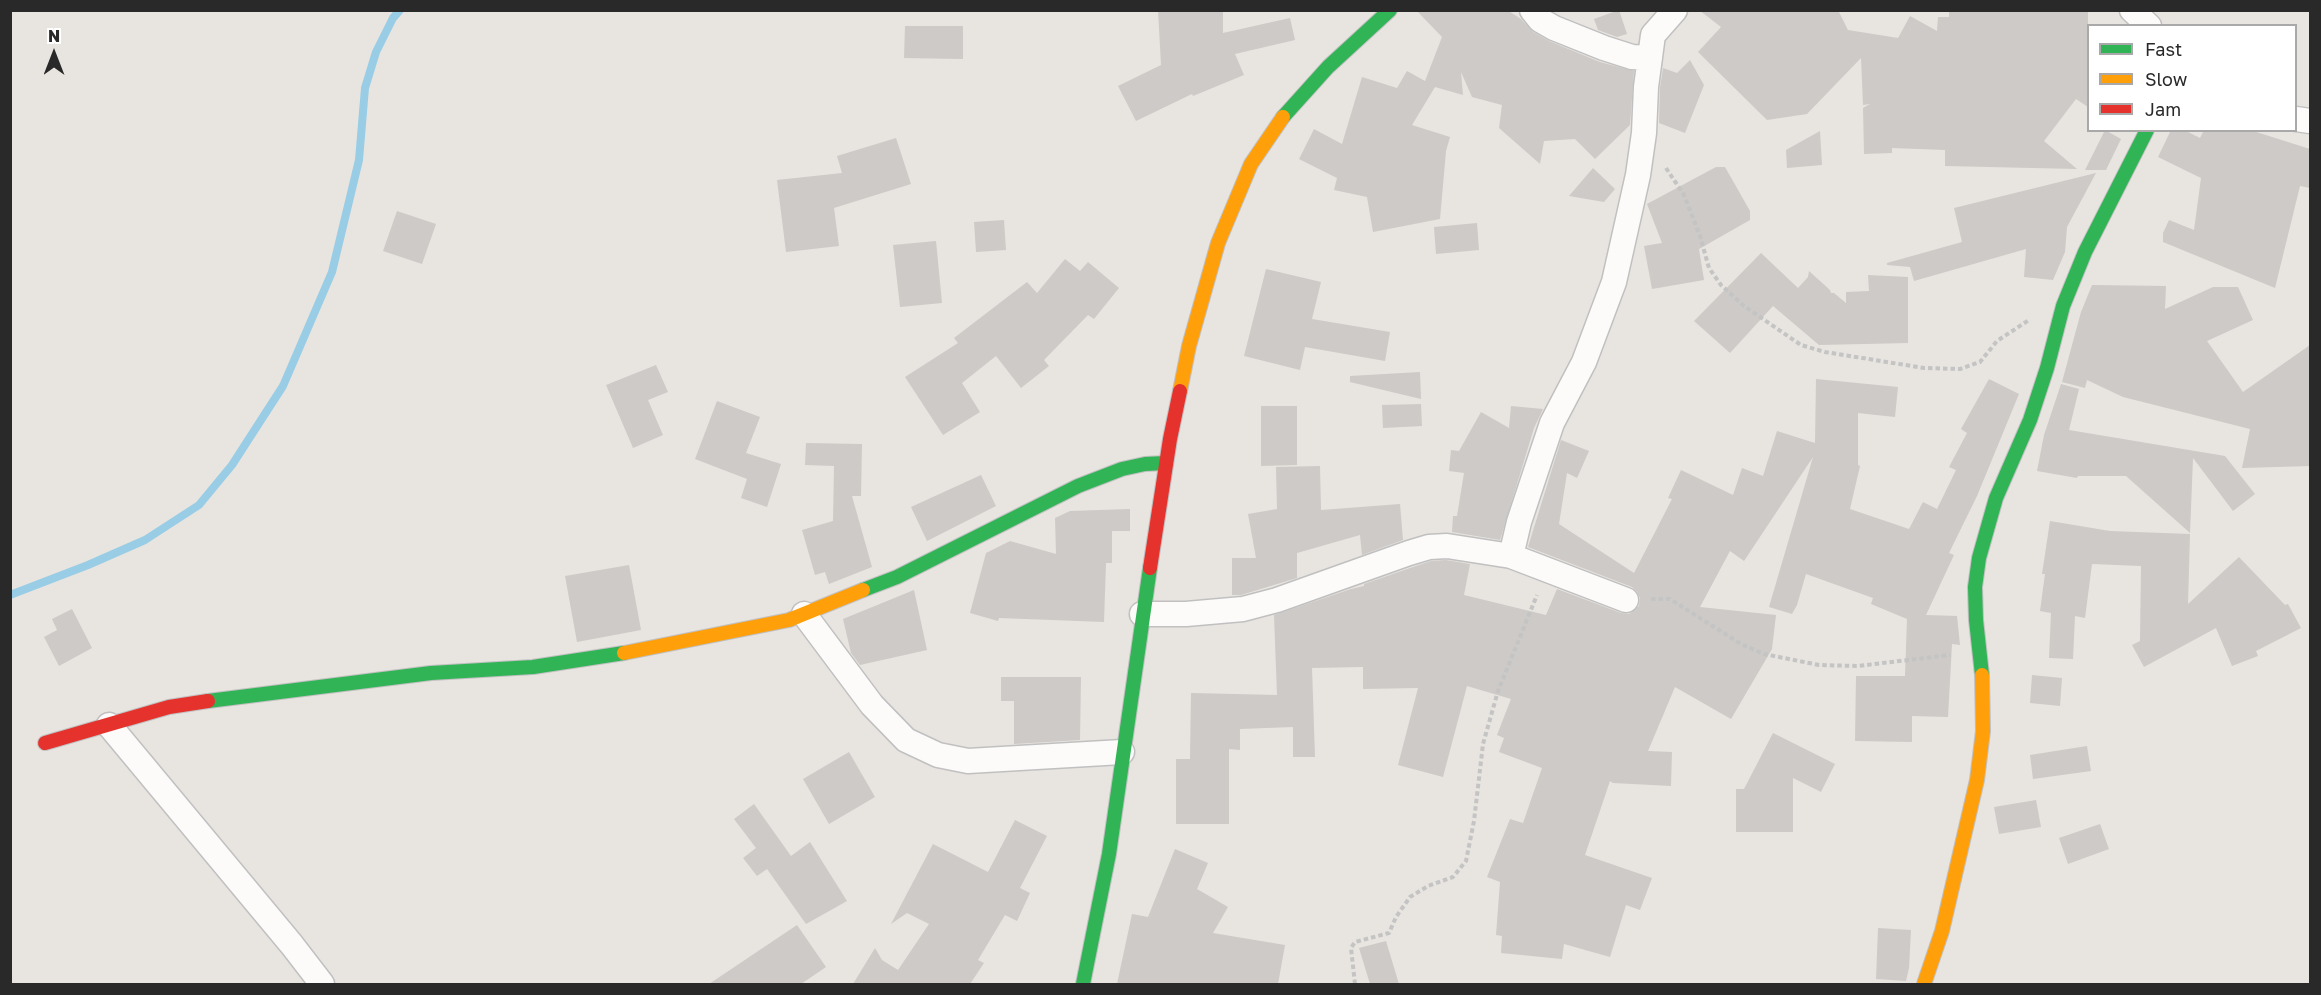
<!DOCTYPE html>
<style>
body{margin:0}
#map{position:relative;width:2321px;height:995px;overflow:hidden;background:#e8e4e0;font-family:"Golos Text",sans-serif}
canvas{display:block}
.frame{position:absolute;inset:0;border:12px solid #292929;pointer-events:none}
.legend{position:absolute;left:2087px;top:24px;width:210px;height:108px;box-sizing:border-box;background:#fff;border:2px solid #a9a9a9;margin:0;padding:8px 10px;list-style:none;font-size:18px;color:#292929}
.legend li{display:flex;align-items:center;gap:12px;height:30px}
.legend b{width:30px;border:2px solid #a9a9a9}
.north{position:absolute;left:24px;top:24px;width:60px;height:60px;-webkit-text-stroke:4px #fff;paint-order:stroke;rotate:0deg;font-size:16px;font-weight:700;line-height:24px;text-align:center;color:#292929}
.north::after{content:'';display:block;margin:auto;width:21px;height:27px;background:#292929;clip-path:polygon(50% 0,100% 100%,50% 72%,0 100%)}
</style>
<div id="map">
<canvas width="2321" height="995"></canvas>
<div class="frame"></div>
<ul class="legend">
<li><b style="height:8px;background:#30b455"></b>Fast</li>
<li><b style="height:8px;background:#ff9f0a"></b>Slow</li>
<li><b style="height:8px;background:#e5322d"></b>Jam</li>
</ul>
<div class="north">N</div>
</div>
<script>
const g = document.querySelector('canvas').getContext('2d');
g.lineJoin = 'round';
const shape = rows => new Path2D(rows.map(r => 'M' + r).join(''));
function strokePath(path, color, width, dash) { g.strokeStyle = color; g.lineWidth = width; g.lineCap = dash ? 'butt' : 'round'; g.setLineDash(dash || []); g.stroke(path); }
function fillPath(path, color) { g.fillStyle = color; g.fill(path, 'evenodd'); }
strokePath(shape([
 [10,595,88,565,145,540,199,505,232,465,283,386,332,272,359,160,365,88,376,52,393,18,400,10]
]), '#98cde5', 8);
fillPath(shape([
 [1158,10,1223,10,1223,33,1290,18,1295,40,1235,54,1244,75,1193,96,1192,94,1136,121,1118,86,1161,65],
 [1416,10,1507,10,1521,19,1533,32,1549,41,1600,62,1634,71,1630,125,1595,159,1575,139,1544,141,1540,164,1499,128,1502,105,1472,97,1461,72,1463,95,1435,87,1412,125,1450,137,1446,151,1440,219,1373,232,1367,197,1334,190,1337,178,1299,159,1314,129,1342,144,1362,77,1397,88,1407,71,1425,81,1442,37],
 [1619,10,1627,34,1617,37,1598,30,1594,19],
 [1699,10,1838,10,1848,30,1898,38,1910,16,1937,31,1938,17,1949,17,1949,10,2088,10,2088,107,2076,99,2044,141,2077,169,1945,166,1945,150,1892,148,1892,153,1864,154,1863,108,1870,104,1863,105,1861,58,1807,114,1767,120,1698,52,1721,27],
 [905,26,963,26,963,59,904,58],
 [1690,60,1704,85,1685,133,1659,123,1660,88,1663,68,1677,73],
 [2105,130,2121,139,2106,170,2085,170],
 [2171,130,2184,130,2200,138,2204,130,2250,130,2310,149,2310,188,2300,186,2275,288,2163,242,2163,233,2169,220,2194,230,2201,178,2158,157],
 [1820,131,1822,165,1787,168,1786,150],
 [896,138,911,184,834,208,839,246,786,252,777,180,842,173,837,156],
 [1716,167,1725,167,1750,211,1750,220,1699,249,1704,280,1652,289,1644,246,1662,243,1647,204],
 [1593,168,1615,189,1604,202,1569,196],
 [2096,173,2067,227,2065,252,2053,280,2024,277,2026,249,1914,281,1910,267,1887,265,1887,263,1962,242,1954,208],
 [397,211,436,224,422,264,383,251],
 [1004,220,1006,250,976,252,974,222],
 [1477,223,1479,250,1436,254,1434,227],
 [936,241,942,303,900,307,893,245],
 [1761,253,1798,288,1808,277,1809,271,1830,290,1831,293,1834,293,1846,303,1846,292,1869,291,1868,275,1908,277,1908,343,1819,345,1773,306,1730,353,1694,321],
 [1065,259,1080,271,1088,262,1119,288,1094,319,1088,315,1044,360,1049,366,1021,388,996,356,962,383,980,412,943,435,905,377,958,343,954,338,1027,282,1037,293],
 [1266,269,1321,282,1312,319,1390,332,1385,361,1305,347,1300,370,1244,356],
 [2092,285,2166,286,2165,309,2213,287,2238,287,2253,320,2207,341,2243,392,2310,345,2310,466,2242,468,2250,429,2123,397,2087,380,2085,388,2062,382,2081,312],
 [656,365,668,392,648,400,663,435,633,448,606,385],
 [1420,372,1421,399,1350,382,1350,376],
 [1816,379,1898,387,1895,417,1858,413,1858,465,1860,466,1850,509,1909,529,1923,502,1937,509,1956,470,1949,467,1967,433,1961,429,1989,379,2019,394,1977,496,1949,553,1954,555,1926,615,1957,616,1960,645,1952,644,1948,717,1912,716,1912,742,1855,741,1856,676,1905,676,1907,619,1871,604,1873,598,1806,574,1797,605,1792,614,1769,607,1813,457,1744,561,1730,551,1700,607,1776,615,1772,649,1731,719,1675,687,1648,751,1672,752,1671,786,1613,783,1610,781,1585,855,1652,878,1640,910,1626,905,1610,957,1564,944,1562,959,1501,953,1502,936,1496,935,1500,882,1487,877,1510,819,1523,823,1542,768,1499,752,1504,738,1497,735,1511,699,1467,686,1443,777,1398,765,1418,688,1363,689,1363,667,1312,668,1315,757,1293,757,1293,727,1240,729,1240,750,1229,749,1229,824,1176,824,1176,759,1190,759,1191,693,1277,695,1274,615,1351,589,1364,586,1364,584,1413,567,1431,561,1446,560,1470,564,1464,595,1546,615,1557,589,1621,613,1629,614,1639,606,1640,598,1637,592,1632,587,1528,547,1561,440,1589,451,1577,478,1567,473,1559,524,1634,573,1672,499,1668,498,1681,470,1733,495,1742,468,1763,476,1777,431,1815,443],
 [2061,384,2079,389,2069,430,2225,456,2255,494,2233,511,2193,458,2190,533,2126,476,2078,476,2077,478,2037,471,2044,435],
 [717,401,760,417,746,453,781,464,767,507,741,498,747,479,695,459],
 [1421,404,1422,426,1383,428,1382,405],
 [1261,406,1297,406,1297,465,1261,466],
 [1511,406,1543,409,1534,428,1500,540,1452,532,1453,516,1457,516,1464,473,1449,471,1451,450,1459,451,1481,412,1509,428],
 [806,443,862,444,861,496,852,496,872,567,829,584,825,572,815,575,802,530,833,521,834,466,805,465],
 [1320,466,1321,510,1400,504,1403,540,1362,555,1360,535,1297,553,1297,578,1241,595,1232,595,1232,558,1256,558,1248,514,1277,509,1276,467],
 [981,475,996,506,927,541,911,507],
 [1130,509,1130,531,1112,531,1112,563,1106,563,1104,622,999,618,998,621,970,613,986,553,1010,541,1056,554,1055,518,1070,511],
 [2050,521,2110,531,2190,534,2188,604,2239,557,2285,605,2288,604,2301,628,2256,651,2258,656,2232,666,2216,628,2144,667,2132,645,2140,641,2141,566,2092,564,2085,618,2075,616,2073,659,2049,658,2051,613,2040,611,2045,574,2042,574],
 [629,565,641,630,577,642,565,576],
 [914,590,927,650,860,665,851,653,843,619],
 [72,609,92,648,59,666,44,637,57,630,52,619],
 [2032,675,2062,678,2060,706,2030,703],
 [1001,677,1081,677,1080,740,1014,744,1014,701,1001,701],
 [1773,733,1835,764,1821,792,1793,778,1793,832,1736,832,1736,789,1744,789],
 [2087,746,2091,771,2033,779,2030,755],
 [849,752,875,797,829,824,803,779],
 [2036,800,2041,827,1999,834,1994,807],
 [754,804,791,856,810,842,847,901,806,924,767,869,757,876,743,858,756,848,734,819],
 [1015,820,1047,836,1020,888,1030,893,1017,921,1005,915,978,960,984,963,970,984,853,984,875,948,882,960,898,970,929,924,907,913,891,924,933,844,988,872],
 [2100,824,2109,849,2068,864,2059,838],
 [1175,849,1208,863,1197,889,1228,907,1213,933,1285,945,1278,984,1117,984,1132,914,1148,917],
 [797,925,826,967,801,984,709,984],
 [1878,928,1911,930,1909,968,1906,981,1876,979],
 [1386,941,1399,984,1370,984,1359,948]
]), '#cdcac7');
const street = shape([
 [1532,10,1540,20,1554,28,1604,48,1632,57,1650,58],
 [2132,10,2149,26],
 [2296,119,2310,121],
 [1511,556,1519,522,1552,423,1584,362,1614,282,1638,175,1644,133,1646,87,1653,35,1675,10],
 [804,614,872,705,906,740,938,755,968,761,1122,752],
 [1142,614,1186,614,1243,609,1277,600,1409,553,1429,547,1447,546,1511,556,1626,600],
 [109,725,292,945,322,984]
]);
const fast = shape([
 [1283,117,1328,67,1390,10],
 [863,590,897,577,1078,486,1122,469,1145,464,1166,463],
 [1982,675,1976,620,1975,587,1979,558,1996,498,2030,420,2047,368,2063,306,2085,252,2147,130],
 [208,701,431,673,533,667,624,653],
 [1083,984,1109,854,1150,568]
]);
const slow = shape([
 [1180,391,1189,346,1218,243,1251,164,1283,117],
 [624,653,789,620,863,590],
 [1924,984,1942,931,1977,780,1983,731,1982,675]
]);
const jam = shape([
 [1150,568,1170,439,1180,391],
 [45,743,169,707,208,701]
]);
strokePath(street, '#c1c0c1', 27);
strokePath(fast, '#c1c0c1', 16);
strokePath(slow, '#c1c0c1', 16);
strokePath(jam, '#c1c0c1', 16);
strokePath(shape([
 [1666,168,1684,195,1700,236,1709,268,1721,285,1744,306,1801,345,1825,352,1924,368,1960,369,1980,362,1997,341,2029,320],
 [1651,599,1670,599,1741,644,1764,654,1819,665,1858,666,1950,655],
 [1355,984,1351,948,1355,942,1389,933,1396,917,1410,897,1428,886,1453,877,1466,861,1474,821,1483,744,1498,691,1537,595]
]), '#c4c4c4', 4, [4.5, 3]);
strokePath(street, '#fcfbfa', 24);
strokePath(fast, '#30b455', 14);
strokePath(slow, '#ff9f0a', 14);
strokePath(jam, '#e5322d', 14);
</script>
